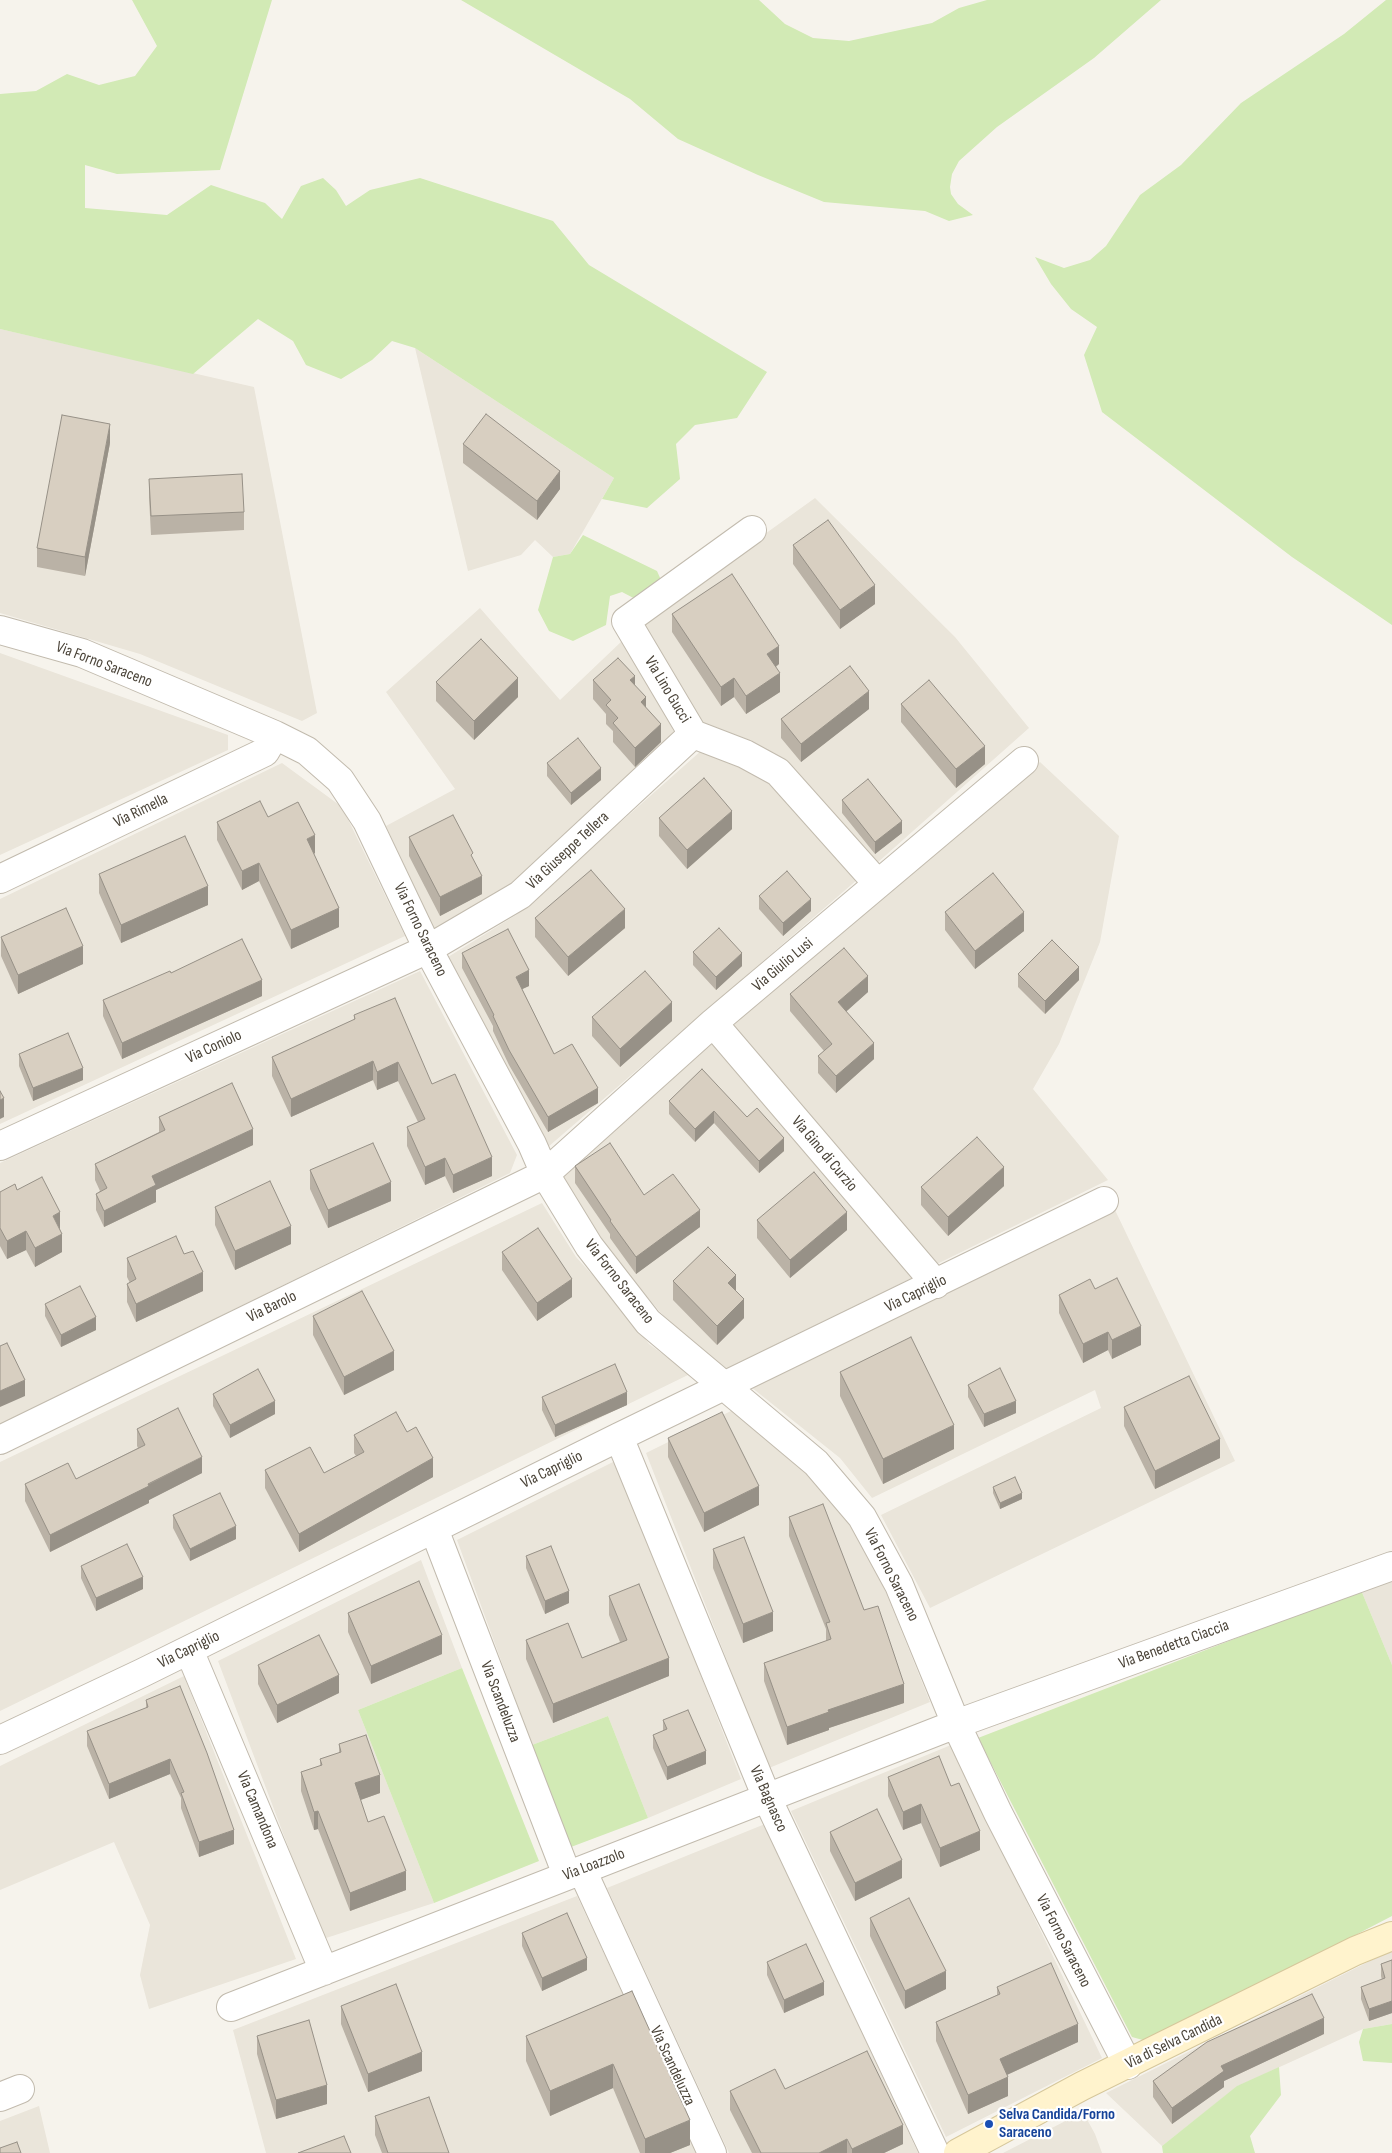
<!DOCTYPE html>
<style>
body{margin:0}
canvas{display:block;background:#f6f3ec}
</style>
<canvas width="1392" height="2153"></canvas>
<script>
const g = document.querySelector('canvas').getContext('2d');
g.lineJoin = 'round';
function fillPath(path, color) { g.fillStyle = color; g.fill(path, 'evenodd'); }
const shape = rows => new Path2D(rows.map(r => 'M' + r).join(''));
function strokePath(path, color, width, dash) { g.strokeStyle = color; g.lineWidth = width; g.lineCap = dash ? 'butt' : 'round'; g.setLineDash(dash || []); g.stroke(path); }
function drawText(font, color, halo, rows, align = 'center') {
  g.font = font + ' "Sofia Sans Condensed",sans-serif'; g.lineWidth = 4.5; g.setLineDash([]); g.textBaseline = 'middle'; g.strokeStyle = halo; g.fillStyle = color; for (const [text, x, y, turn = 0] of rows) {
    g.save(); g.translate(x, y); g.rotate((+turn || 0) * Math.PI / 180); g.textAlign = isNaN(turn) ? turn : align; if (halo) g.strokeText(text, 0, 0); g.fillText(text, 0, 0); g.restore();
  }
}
fillPath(shape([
 [0,329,254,387,317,713,302,721,140,654,0,613],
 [415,348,614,478,570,554,553,557,535,540,521,555,468,571],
 [815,498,955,637,1029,728,877,863,700,724,641,623],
 [480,608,560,700,623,640,645,673,676,736,512,888,436,933,386,826,455,789,386,692],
 [0,653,228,735,228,750,0,855],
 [702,750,762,774,858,879,548,1147,448,957,516,915],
 [1040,762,1119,836,1100,942,1059,1044,1033,1089,1108,1180,935,1265,728,1026],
 [282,763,342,807,405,936,0,1124,0,899],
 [420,971,517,1155,510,1173,0,1425,0,1163],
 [713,1043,916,1276,723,1371,660,1312,608,1250,560,1180],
 [542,1203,576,1257,617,1302,649,1344,690,1374,0,1711,0,1462],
 [1115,1210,1235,1461,930,1608,881,1515,1101,1408,1095,1390,872,1498,840,1458,751,1387],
 [733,1410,826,1484,849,1517,876,1568,930,1702,769,1768,646,1453],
 [617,1460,741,1779,648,1818,608,1716,532,1745,457,1540],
 [421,1560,462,1668,358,1710,434,1903,323,1939,218,1661],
 [1392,1578,1392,1665,1361,1590],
 [184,1676,296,1959,149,2009,140,1975,150,1925,114,1842,0,1890,0,1766],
 [951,1745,1102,2058,946,2137,791,1811],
 [765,1824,918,2153,729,2153,607,1888],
 [577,1896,697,2153,266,2153,233,2030],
 [1392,1950,1392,2024,1363,2029,1238,2086,1162,2146,1106,2093],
 [39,2106,50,2153,0,2153,0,2121],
 [1083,2112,1095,2134,1102,2153,1003,2153]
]), '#eae5da');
fillPath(shape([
 [132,0,272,0,220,170,117,174,85,165,85,208,167,215,211,185,265,203,282,219,301,186,323,178,336,190,346,206,370,190,420,178,553,221,589,265,767,372,737,418,695,425,676,444,680,479,647,508,602,499,614,478,415,348,392,341,372,360,341,379,306,365,293,341,258,319,193,374,0,329,0,94,36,91,67,74,99,85,135,76,157,46],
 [461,0,759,0,785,24,813,38,849,41,932,23,959,8,987,0,1161,0,1094,58,997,127,959,161,952,174,950,187,951,194,958,204,973,215,949,221,925,211,824,202,758,175,678,139,630,99],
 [1386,0,1392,0,1392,625,1292,557,1102,412,1084,355,1097,327,1071,309,1051,284,1035,257,1064,268,1090,260,1106,246,1140,195,1181,165,1241,103,1344,34],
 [583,535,657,571,665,589,643,603,622,592,610,596,606,625,573,641,549,631,538,610,553,557,570,554],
 [1361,1590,1392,1665,1392,1916,1150,2042,1132,2037,978,1738],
 [462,1668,539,1861,434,1903,358,1710],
 [608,1716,648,1818,571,1847,532,1745],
 [1392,2024,1392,2063,1363,2061,1359,2042,1363,2029],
 [1279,2067,1281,2095,1250,2136,1255,2153,1163,2153,1162,2146,1237,2086]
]), '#d2eab5');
const street = shape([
 [752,530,626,621,693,734,745,754,778,772,878,884],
 [0,630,82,653,275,735,307,751,340,780,367,821,428,949,532,1144,545,1174,589,1246,648,1322,816,1463,862,1517,899,1585,956,1724,998,1813,1128,2065],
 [0,879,265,752,275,735],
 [713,1023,936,1284],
 [0,1146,428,949,520,895,693,734],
 [619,1437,767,1798,935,2153],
 [0,1440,545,1174,713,1023,1024,761],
 [434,1529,567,1875],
 [189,1650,324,1971],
 [0,1740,142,1673,619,1437,1104,1201],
 [582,1870,712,2153],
 [231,2007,956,1724,1392,1566],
 [0,2097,20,2089]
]);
const secondary = shape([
 [958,2153,1082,2086,1355,1951,1392,1936]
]);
strokePath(street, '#c2bbae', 30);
strokePath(secondary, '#d6c79b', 30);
strokePath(street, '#fff', 28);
strokePath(secondary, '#fff3cd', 28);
fillPath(shape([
 [110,443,85,576,37,567,37,548],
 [463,444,560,489,537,520,463,463],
 [149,479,244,512,244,530,151,535,149,497],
 [793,545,875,604,840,629,793,564],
 [672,614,779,664,776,667,780,692,746,714,734,697,721,706,672,632],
 [593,680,635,685,646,708,661,742,635,767,613,742,613,731,606,724,606,714,593,699],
 [436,682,518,697,474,740,436,701],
 [901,704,985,764,956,788,901,722],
 [869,709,801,762,781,738,781,719],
 [547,763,601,780,571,805,547,776],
 [842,800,902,833,875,854,842,813],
 [268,817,315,853,314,854,339,927,291,949,259,881,242,890,217,840,217,822],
 [659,818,732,829,687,869,659,836],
 [409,837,473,860,482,894,440,916,409,856],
 [99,874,208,905,121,943,99,893],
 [759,896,811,911,783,936,759,909],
 [945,912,1024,931,975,969,945,930],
 [535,918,625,928,568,976,535,937],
 [1,937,83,964,18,994,1,956],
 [693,952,742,966,716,990,693,965],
 [462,953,529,986,522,989,554,1054,598,1103,548,1132,509,1065,493,1031,493,1026,462,968],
 [171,973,262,996,122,1059,103,1016,103,1000],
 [1018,974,1079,980,1045,1014,1018,987],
 [868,992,846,1011,874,1059,836,1093,818,1073,818,1056,824,1051,790,1011,790,994],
 [354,1015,432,1084,492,1176,453,1193,445,1176,425,1185,407,1146,407,1127,418,1122,398,1081,377,1090,373,1080,291,1117,272,1076,272,1057,354,1020],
 [592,1017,672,1021,620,1067,592,1036],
 [19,1054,83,1080,33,1101,19,1066],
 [669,1101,747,1117,784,1151,759,1173,714,1123,695,1142,669,1114],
 [159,1117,253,1145,156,1190,156,1202,104,1227,96,1210,96,1194,100,1191,95,1180,95,1164,159,1132],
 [575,1166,644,1195,700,1227,636,1274,610,1238,610,1234,575,1183],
 [310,1170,391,1201,328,1228,310,1189],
 [1004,1186,948,1236,921,1205,921,1187],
 [17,1190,60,1230,62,1252,35,1267,26,1250,7,1259,0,1246,0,1192],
 [215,1207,291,1244,235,1270,215,1225],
 [757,1220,847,1230,790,1278,757,1238],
 [502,1252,572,1297,537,1321,502,1270],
 [127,1258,203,1291,136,1322,127,1302,127,1284,130,1283,127,1277],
 [673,1281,736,1291,744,1318,717,1345,673,1300],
 [1059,1295,1141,1345,1112,1359,1108,1350,1083,1363,1059,1313],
 [45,1304,96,1330,61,1347,45,1316],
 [313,1316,394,1370,344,1395,313,1335],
 [840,1372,954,1449,883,1484,840,1396],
 [968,1385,1016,1413,984,1427,968,1397],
 [213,1394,275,1414,230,1438,213,1406],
 [542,1397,627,1405,555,1437,542,1410],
 [1124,1407,1220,1458,1155,1489,1124,1426],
 [137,1429,202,1473,149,1500,149,1503,50,1552,25,1501,25,1484,76,1479,138,1448,137,1446],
 [407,1432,433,1477,299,1552,265,1488,265,1470,324,1473,356,1456,354,1453,354,1435],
 [668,1438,759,1505,704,1532,668,1457],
 [993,1487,1022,1499,1000,1509,993,1493],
 [173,1515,236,1539,190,1561,173,1528],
 [789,1517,864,1610,904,1703,829,1728,829,1730,787,1745,764,1681,764,1663,826,1641,826,1629,789,1536],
 [713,1549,773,1631,743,1643,713,1568],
 [526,1556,569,1603,545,1614,526,1568],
 [81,1566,143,1589,96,1611,81,1578],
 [609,1596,669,1676,553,1723,526,1659,526,1640,582,1658,620,1642,609,1615],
 [348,1613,442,1654,371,1684,348,1632],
 [258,1665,339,1693,277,1723,258,1684],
 [146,1700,234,1844,199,1857,181,1808,181,1798,170,1774,109,1799,87,1746,87,1731,146,1708],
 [663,1720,706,1764,667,1780,653,1748,653,1735,663,1731],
 [339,1744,380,1793,360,1800,368,1822,406,1890,350,1911,318,1829,314,1830,301,1791,301,1772,320,1766,320,1759,339,1753],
 [888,1777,980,1850,940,1867,921,1823,903,1830,888,1796],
 [830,1832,902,1878,855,1901,830,1851],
 [870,1918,946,1989,905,2009,870,1936],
 [522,1933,587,1970,542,1991,522,1946],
 [1392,1960,1392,2013,1369,2021,1361,1999,1361,1987,1382,1980,1381,1976,1381,1964],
 [767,1962,824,1995,784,2013,767,1975],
 [997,1987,1078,2042,1007,2075,1008,2096,968,2114,936,2041,936,2022,997,1995],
 [632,1991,690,2145,670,2153,640,2153,613,2088,550,2116,526,2061,526,2036],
 [341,2006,422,2071,368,2092,341,2024],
 [1324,2034,1224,2081,1224,2087,1172,2124,1153,2097,1153,2081],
 [257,2036,327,2104,276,2119,257,2054],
 [730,2091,903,2144,884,2153,752,2153,730,2110],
 [375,2116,449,2153,382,2153,375,2135]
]), '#bab2a6');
fillPath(shape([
 [110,424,110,443,85,576,85,557],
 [560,471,560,489,537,520,537,501],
 [875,585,875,604,840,629,840,610],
 [779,646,779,664,767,672,767,654],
 [780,673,780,692,746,714,746,696],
 [635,676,635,695,630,680],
 [518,678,518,697,474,740,474,721],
 [734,678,734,697,721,706,721,687],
 [869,691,869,709,801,762,801,744],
 [646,697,646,716,641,702],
 [661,724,661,742,635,767,635,748],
 [985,746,985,764,956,788,956,769],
 [601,768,601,780,571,805,571,793],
 [732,811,732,829,687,869,687,850],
 [902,821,902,833,875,854,875,842],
 [315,835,315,853,307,857,307,839],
 [259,863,259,881,242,890,242,871],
 [482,876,482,894,440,916,440,897],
 [208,886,208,905,121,943,121,925],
 [811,899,811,911,783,936,783,923],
 [339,908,339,927,291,949,291,930],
 [625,909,625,928,568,976,568,957],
 [1024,912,1024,931,975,969,975,951],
 [83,946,83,964,18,994,18,975],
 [742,953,742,966,716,990,716,977],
 [1079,967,1079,980,1045,1014,1045,1001],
 [529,970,529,986,516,992,516,977],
 [868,976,868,992,838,1019,838,1002],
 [262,980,262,996,122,1059,122,1043],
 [672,1002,672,1021,620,1067,620,1049],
 [874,1043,874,1059,836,1093,836,1076],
 [373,1061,373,1080,291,1117,291,1099],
 [398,1062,398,1081,377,1090,377,1072],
 [83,1068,83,1080,33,1101,33,1088],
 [598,1088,598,1103,548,1132,548,1117],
 [4,1098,4,1117,0,1119,0,1100],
 [714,1111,714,1123,695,1142,695,1129],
 [253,1129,253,1145,156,1190,156,1202,104,1227,104,1211,152,1176],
 [784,1138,784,1151,759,1173,759,1161],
 [492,1157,492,1176,453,1193,453,1175],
 [445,1158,445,1176,425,1185,425,1167],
 [1004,1167,1004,1186,948,1236,948,1217],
 [391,1182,391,1201,328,1228,328,1210],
 [700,1210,700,1227,636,1274,636,1257],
 [60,1212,60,1230,53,1216],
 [847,1212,847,1230,790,1278,790,1260],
 [291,1226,291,1244,235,1270,235,1251],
 [26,1231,26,1250,7,1259,7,1241],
 [62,1234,62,1252,35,1267,35,1248],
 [203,1272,203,1291,136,1322,136,1304],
 [736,1275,736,1294,728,1283],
 [572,1279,572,1297,537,1321,537,1303],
 [744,1299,744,1318,717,1345,717,1326],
 [96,1317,96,1330,61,1347,61,1335],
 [1141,1326,1141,1345,1112,1359,1112,1340],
 [1108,1332,1108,1350,1083,1363,1083,1344],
 [394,1351,394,1370,344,1395,344,1377],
 [25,1380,25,1396,0,1407,0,1391],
 [627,1392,627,1405,555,1437,555,1425],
 [275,1401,275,1414,230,1438,230,1425],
 [1016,1401,1016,1413,984,1427,984,1414],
 [954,1425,954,1449,883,1484,883,1459],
 [1220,1439,1220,1458,1155,1489,1155,1471],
 [202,1457,202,1473,149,1500,149,1503,50,1552,50,1535],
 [433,1458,433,1477,299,1552,299,1534],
 [759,1486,759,1505,704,1532,704,1513],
 [1022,1493,1022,1499,1000,1509,1000,1503],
 [236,1526,236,1539,190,1561,190,1549],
 [143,1577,143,1589,96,1611,96,1598],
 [569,1591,569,1603,545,1614,545,1601],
 [773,1612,773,1631,743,1643,743,1624],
 [442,1635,442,1654,371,1684,371,1666],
 [669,1658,669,1676,553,1723,553,1704],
 [339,1675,339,1693,277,1723,277,1705],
 [904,1684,904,1703,829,1728,829,1730,787,1745,787,1727,828,1710],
 [706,1751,706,1764,667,1780,667,1767],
 [170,1759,170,1774,109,1799,109,1784],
 [380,1775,380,1793,355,1802,355,1783],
 [921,1804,921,1823,903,1830,903,1812],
 [318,1811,318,1829,314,1830,314,1812],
 [234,1830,234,1844,199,1857,199,1842],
 [980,1831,980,1850,940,1867,940,1848],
 [902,1860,902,1878,855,1901,855,1883],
 [406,1871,406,1890,350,1911,350,1893],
 [587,1958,587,1970,542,1991,542,1978],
 [946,1971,946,1989,905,2009,905,1991],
 [824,1982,824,1995,784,2013,784,2000],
 [1392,2001,1392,2013,1369,2021,1369,2009],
 [1324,2018,1324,2034,1224,2081,1224,2087,1172,2124,1172,2108,1221,2066],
 [1078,2024,1078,2042,1000,2078,1000,2059],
 [422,2052,422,2071,368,2092,368,2074],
 [613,2064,613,2088,550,2116,550,2091],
 [1008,2077,1008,2096,968,2114,968,2095],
 [327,2085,327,2104,276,2119,276,2100],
 [690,2120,690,2145,670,2153,645,2153,645,2139],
 [903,2125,903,2144,884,2153,852,2153,852,2149],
 [847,2139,847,2153,819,2153]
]), '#979187');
const building = shape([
 [486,414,560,471,537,501,463,444,486,414],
 [62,415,110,424,85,557,37,548,62,415],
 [242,474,244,512,151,516,149,479,242,474],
 [828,520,875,585,840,610,793,545,828,520],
 [732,574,779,646,767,654,780,673,746,696,734,678,721,687,672,614,732,574],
 [481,639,518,678,474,721,436,682,481,639],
 [618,658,635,676,630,680,646,697,641,702,661,724,635,748,613,723,618,718,606,705,611,700,593,680,618,658],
 [850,666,869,691,801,744,781,719,850,666],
 [929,680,985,746,956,769,901,704,929,680],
 [578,738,601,768,571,793,547,763,578,738],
 [704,778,732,811,687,850,659,818,704,778],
 [868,779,902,821,875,842,842,800,868,779],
 [260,801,268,817,298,802,315,835,307,839,339,908,291,930,259,863,242,871,217,822,260,801],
 [453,815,473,853,471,855,482,876,440,897,409,837,453,815],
 [185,836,208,886,121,925,99,874,185,836],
 [591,870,625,909,568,957,535,918,591,870],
 [787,871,811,899,783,923,759,896,787,871],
 [993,873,1024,912,975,951,945,912,993,873],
 [66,908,83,946,18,975,1,937,66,908],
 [719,928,742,953,716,977,693,952,719,928],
 [508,929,529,970,516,977,554,1054,572,1044,598,1088,548,1117,509,1050,493,1016,494,1015,462,953,508,929],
 [242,939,262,980,122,1043,103,1000,170,971,171,973,242,939],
 [1052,940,1079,967,1045,1001,1018,974,1052,940],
 [844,948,868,976,838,1002,874,1043,836,1076,818,1056,832,1044,790,994,844,948],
 [645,971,672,1002,620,1049,592,1017,645,971],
 [395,998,432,1084,455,1074,492,1157,453,1175,445,1158,425,1167,407,1127,425,1119,398,1062,377,1072,373,1061,291,1099,272,1057,355,1019,354,1015,395,998],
 [68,1033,83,1068,33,1088,19,1054,68,1033],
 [702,1069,747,1117,757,1108,784,1138,759,1161,714,1111,695,1129,669,1101,702,1069],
 [232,1083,253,1129,152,1176,156,1185,104,1211,96,1194,107,1188,95,1164,165,1130,159,1117,232,1083],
 [0,1091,4,1098,0,1100,0,1091],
 [977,1137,1004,1167,948,1217,921,1187,977,1137],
 [373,1143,391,1182,328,1210,310,1170,373,1143],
 [610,1143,644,1195,673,1174,700,1210,636,1257,610,1221,611,1220,575,1166,610,1143],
 [814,1172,847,1212,790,1260,757,1220,814,1172],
 [42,1177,60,1212,53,1216,62,1234,35,1248,26,1231,7,1241,0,1228,0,1192,15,1184,17,1190,42,1177],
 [270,1181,291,1226,235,1251,215,1207,270,1181],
 [538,1228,572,1279,537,1303,502,1252,538,1228],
 [176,1236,184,1254,193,1251,203,1272,136,1304,127,1284,136,1279,127,1258,176,1236],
 [708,1247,736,1275,728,1283,744,1299,717,1326,673,1281,708,1247],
 [1117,1278,1141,1326,1112,1340,1108,1332,1083,1344,1059,1295,1090,1279,1095,1289,1117,1278],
 [80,1286,96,1317,61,1335,45,1304,80,1286],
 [362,1291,394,1351,344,1377,313,1316,362,1291],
 [911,1337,954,1425,883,1459,840,1372,911,1337],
 [7,1343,25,1380,0,1391,0,1346,7,1343],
 [615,1364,627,1392,555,1425,542,1397,615,1364],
 [1000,1368,1016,1401,984,1414,968,1385,1000,1368],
 [258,1369,275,1401,230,1425,213,1394,258,1369],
 [1189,1376,1220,1439,1155,1471,1124,1407,1189,1376],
 [178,1408,202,1457,148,1484,149,1486,50,1535,25,1484,68,1463,76,1479,145,1445,137,1429,178,1408],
 [396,1412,407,1432,416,1427,433,1458,299,1534,265,1470,310,1447,324,1473,364,1452,354,1435,396,1412],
 [722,1412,759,1486,704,1513,668,1438,722,1412],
 [1015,1477,1022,1493,1000,1503,993,1487,1015,1477],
 [220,1493,236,1526,190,1549,173,1515,220,1493],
 [823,1504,864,1610,878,1606,904,1684,828,1710,829,1712,787,1727,764,1663,831,1639,826,1623,830,1622,789,1517,823,1504],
 [744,1537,773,1612,743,1624,713,1549,744,1537],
 [127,1544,143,1577,96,1598,81,1566,127,1544],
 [551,1546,569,1591,545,1601,526,1556,551,1546],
 [419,1581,442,1635,371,1666,348,1613,419,1581],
 [639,1584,669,1658,553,1704,526,1640,568,1623,582,1658,627,1640,609,1596,639,1584],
 [319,1635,339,1675,277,1705,258,1665,319,1635],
 [180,1686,207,1753,234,1830,199,1842,181,1793,184,1792,170,1759,109,1784,87,1731,148,1707,146,1700,180,1686],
 [688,1710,706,1751,667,1767,653,1735,667,1729,663,1720,688,1710],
 [366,1735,380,1775,355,1783,368,1822,384,1816,406,1871,350,1893,318,1811,314,1812,301,1772,322,1765,320,1759,341,1752,339,1744,366,1735],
 [939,1756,951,1786,959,1783,980,1831,940,1848,921,1804,903,1812,888,1777,939,1756],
 [877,1809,902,1860,855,1883,830,1832,877,1809],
 [909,1898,946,1971,905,1991,870,1918,909,1898],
 [567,1913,587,1958,542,1978,522,1933,567,1913],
 [806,1944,824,1982,784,2000,767,1962,806,1944],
 [1392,1960,1392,2001,1369,2009,1361,1987,1385,1978,1381,1964,1392,1960],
 [1051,1963,1078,2024,1000,2059,1008,2077,968,2095,936,2022,1000,1994,997,1987,1051,1963],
 [396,1984,422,2052,368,2074,341,2006,396,1984],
 [632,1991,690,2120,645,2139,613,2064,550,2091,526,2036,632,1991],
 [1312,1994,1324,2018,1221,2066,1224,2071,1172,2108,1153,2081,1207,2042,1312,1994],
 [309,2020,327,2085,276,2100,257,2036,309,2020],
 [867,2051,903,2125,852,2149,847,2139,819,2153,761,2153,730,2091,775,2069,785,2089,867,2051],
 [429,2097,449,2153,388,2153,375,2116,429,2097],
 [344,2136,351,2153,298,2153,344,2136],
 [17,2142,21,2153,0,2153,0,2148,17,2142]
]);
fillPath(building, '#d8cfc1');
strokePath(building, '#979187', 1);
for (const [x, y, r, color] of [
 [989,2124,5,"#1a4fb4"]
]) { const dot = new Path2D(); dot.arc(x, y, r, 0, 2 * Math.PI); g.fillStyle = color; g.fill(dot); strokePath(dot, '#fff', 2); }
drawText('16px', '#4b4439', '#fff', [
 ["Via Forno Saraceno",104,665,21],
 ["Via Lino Gucci",667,690,59],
 ["Via Rimella",141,811,-26],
 ["Via Giuseppe Tellera",568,851,-43],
 ["Via Forno Saraceno",420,930,64],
 ["Via Giulio Lusi",783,965,-40],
 ["Via Coniolo",214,1047,-25],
 ["Via Gino di Curzio",824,1154,50],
 ["Via Forno Saraceno",619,1282,52],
 ["Via Capriglio",916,1294,-26],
 ["Via Barolo",272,1307,-26],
 ["Via Capriglio",552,1470,-26],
 ["Via Forno Saraceno",891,1575,63],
 ["Via Benedetta Ciaccia",1174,1645,-20],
 ["Via Capriglio",189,1650,-26],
 ["Via Scandeluzza",500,1702,69],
 ["Via Bagnasco",768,1799,66],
 ["Via Camandona",257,1810,67],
 ["Via Loazzolo",594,1865,-21],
 ["Via Forno Saraceno",1063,1941,63],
 ["Via di Selva Candida",1174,2042,-26],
 ["Via Scandeluzza",672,2066,65]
]);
drawText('bold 16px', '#164399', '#fff', [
 ["Selva Candida/Forno",999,2115],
 ["Saraceno",999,2133]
], 'left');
</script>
